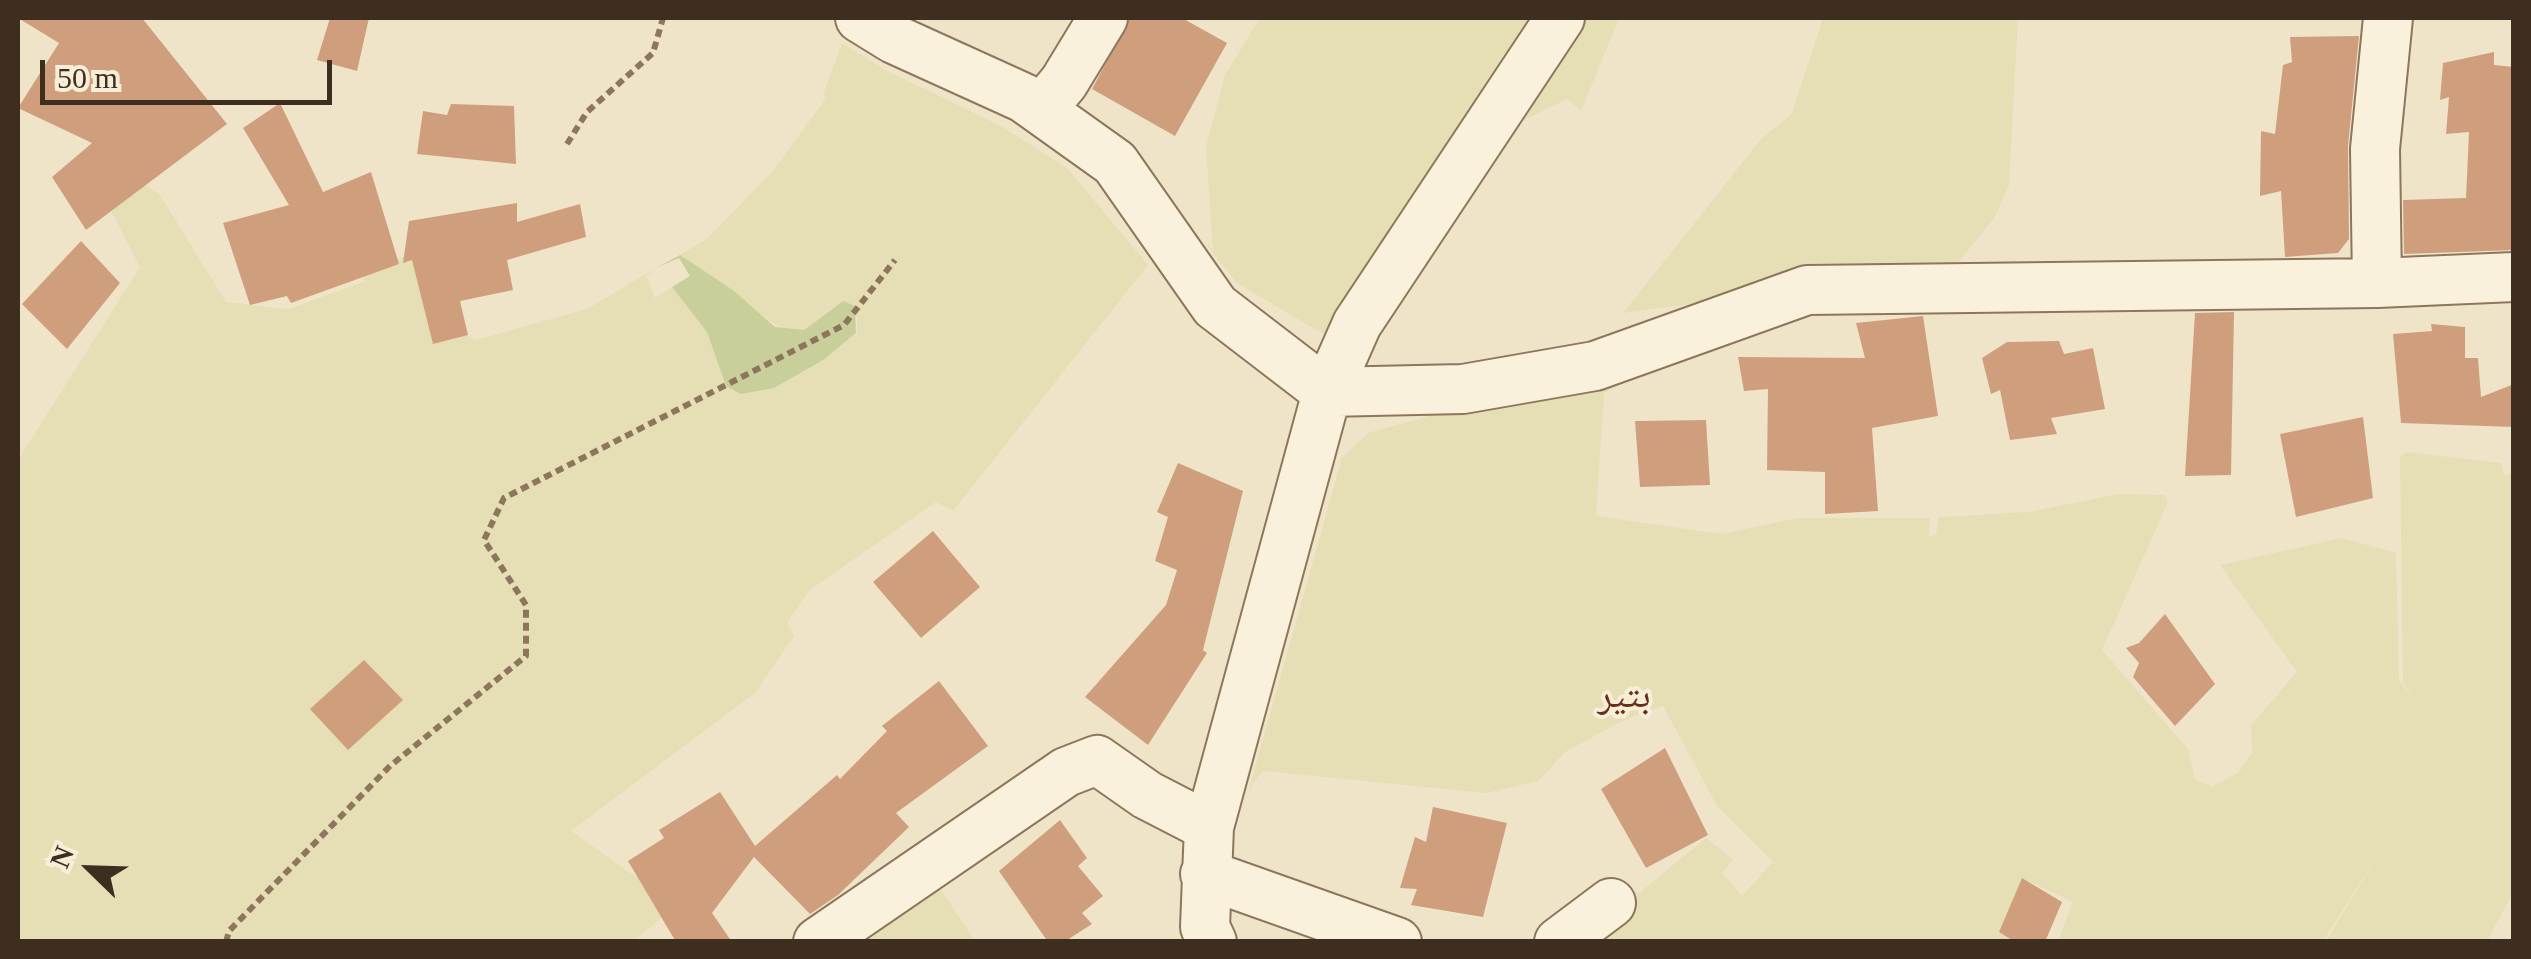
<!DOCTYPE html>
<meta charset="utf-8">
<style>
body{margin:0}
#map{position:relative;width:2531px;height:959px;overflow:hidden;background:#f0e4c8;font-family:"Times New Roman",serif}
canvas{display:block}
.frame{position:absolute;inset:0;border:20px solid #3d2e20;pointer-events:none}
.north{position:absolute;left:40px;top:819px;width:100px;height:100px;-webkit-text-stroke:8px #f7eed8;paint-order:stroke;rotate:293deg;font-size:28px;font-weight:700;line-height:40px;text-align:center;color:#3d2e20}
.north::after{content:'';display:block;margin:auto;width:35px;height:45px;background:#3d2e20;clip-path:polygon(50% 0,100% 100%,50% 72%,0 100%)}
.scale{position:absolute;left:40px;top:60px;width:292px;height:45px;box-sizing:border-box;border:5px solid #3d2e20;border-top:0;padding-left:12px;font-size:30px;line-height:35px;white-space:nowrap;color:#3d2e20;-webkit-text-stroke:8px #f7eed8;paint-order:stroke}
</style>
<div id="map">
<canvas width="2531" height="959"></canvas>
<div class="frame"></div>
<div class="north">N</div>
<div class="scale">50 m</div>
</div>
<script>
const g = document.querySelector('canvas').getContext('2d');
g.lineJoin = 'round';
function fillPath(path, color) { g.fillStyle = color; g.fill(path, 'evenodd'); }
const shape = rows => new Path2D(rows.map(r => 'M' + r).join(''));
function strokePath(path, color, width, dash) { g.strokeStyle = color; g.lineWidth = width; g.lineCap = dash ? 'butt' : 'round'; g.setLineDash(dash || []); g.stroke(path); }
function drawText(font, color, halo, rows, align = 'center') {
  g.font = font + ' "Times New Roman","Noto Naskh Arabic",serif'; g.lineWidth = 8; g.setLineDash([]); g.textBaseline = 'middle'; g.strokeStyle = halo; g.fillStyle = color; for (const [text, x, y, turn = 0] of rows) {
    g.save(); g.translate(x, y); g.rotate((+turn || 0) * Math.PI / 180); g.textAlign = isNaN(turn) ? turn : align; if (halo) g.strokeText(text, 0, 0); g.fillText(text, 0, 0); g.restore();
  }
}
fillPath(shape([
 [1260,18,1540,18,1337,342,1237,283,1204,242,1213,250,1206,147,1225,75],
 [1560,18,1619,18,1581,111,1567,99,1522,121,1491,124],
 [1823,18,2018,18,2009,185,1995,217,1957,264,1779,278,1691,304,1623,313,1762,138,1791,115],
 [842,43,885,70,1001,126,1067,168,1148,265,953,511,936,502,810,590,787,622,794,636,755,693,571,831,639,879,663,917,633,941,18,942,18,460,140,267,111,211,145,185,160,195,226,302,289,309,366,281,362,278,427,244,419,280,433,344,467,335,476,340,587,309,656,268,646,276,655,298,672,287,678,294,707,332,726,386,742,394,774,388,857,334,857,317,839,303,804,330,784,331,680,255,708,238,773,171,826,98,823,95],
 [364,660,402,700,348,750,311,709],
 [1629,378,1604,393,1596,516,1722,534,1798,518,1930,518,1929,537,1936,534,1939,517,2028,512,2119,494,2165,495,2168,502,2102,650,2188,749,2195,779,2212,787,2239,772,2252,753,2251,725,2297,672,2220,565,2342,538,2396,553,2399,680,2417,704,2403,683,2400,457,2406,452,2501,463,2504,476,2513,473,2513,893,2487,941,2326,941,2383,847,2323,941,2058,941,2073,902,2022,878,1999,932,2015,941,1559,941,1625,889,1639,893,1706,838,1733,859,1722,873,1742,896,1773,862,1717,806,1663,706,1622,721,1565,752,1538,781,1486,793,1263,771,1249,789,1342,458,1368,433,1440,413,1467,414],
 [935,881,975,941,844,942]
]), '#e6deb5');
fillPath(shape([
 [680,255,734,291,775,327,804,330,843,301,855,306,856,333,823,360,774,388,741,394,726,386,707,332,672,287,690,276,679,258,656,268]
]), '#c9cf9b');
fillPath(shape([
 [18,18,142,18,227,124,86,230,52,177,92,143,18,108,59,43],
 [330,18,369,18,357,71,317,60],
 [1130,18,1182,18,1227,43,1175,136,1092,89],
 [2359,36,2348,146,2349,239,2338,253,2285,257,2281,191,2260,196,2261,131,2275,134,2283,65,2292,62,2290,37],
 [2494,52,2494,65,2514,67,2514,250,2404,254,2403,200,2466,198,2469,132,2446,134,2449,97,2440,100,2443,63],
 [280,103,323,192,371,172,399,264,291,303,287,296,250,305,223,223,289,205,243,128],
 [451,104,514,106,516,164,417,154,423,111,447,115],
 [517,203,517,222,580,204,586,237,507,260,513,290,460,301,468,335,433,344,412,260,403,263,409,221],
 [81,241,120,283,67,349,22,304],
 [2234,312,2231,475,2185,476,2195,313],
 [1923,316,1938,416,1872,428,1878,511,1825,514,1825,472,1767,470,1768,389,1744,391,1738,357,1865,358,1856,323],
 [2431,324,2465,327,2465,358,2478,358,2481,397,2514,384,2514,427,2401,423,2393,334,2432,331],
 [2059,341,2064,354,2093,348,2105,409,2051,418,2057,434,2010,440,2000,390,1991,394,1982,358,2007,342],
 [2363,417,2373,498,2296,517,2280,434],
 [1706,420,1710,485,1640,487,1635,421],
 [1178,463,1243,491,1203,650,1207,653,1148,745,1085,697,1166,605,1177,570,1155,561,1168,517,1157,512],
 [933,531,980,587,921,638,873,582],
 [2165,614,2215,684,2175,726,2133,677,2139,663,2126,648,2139,643],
 [364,660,403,700,348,750,310,709],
 [939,681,988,746,896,813,909,827,838,895,810,914,754,857,712,913,732,942,676,942,628,861,664,838,659,830,720,792,755,846,837,775,840,779,887,731,882,726],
 [1665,748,1708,835,1646,868,1601,789],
 [1433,807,1507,823,1483,917,1411,905,1417,889,1400,888,1415,837,1426,842],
 [1060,820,1087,858,1078,866,1103,896,1082,913,1092,924,1064,942,1048,942,999,871],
 [2022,878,2062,902,2045,942,2015,942,1999,932]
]), '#cf9f7d');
const minor = shape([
 [860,18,894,39,1024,98,1115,163,1215,306,1327,392,1463,389,1595,366,1807,290,2377,283,2514,277],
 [1041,110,1064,82,1103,18],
 [2377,283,2375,149,2388,18],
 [1205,874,1397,942],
 [818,942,1066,772,1097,760,1147,795,1209,827],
 [1212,942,1205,927,1209,827,1327,392,1357,324,1560,18],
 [1559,942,1611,903]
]);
strokePath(minor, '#8d765c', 52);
strokePath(shape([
 [567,144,587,112,653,53,663,18],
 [226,942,229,931,390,766,526,656,526,605,484,540,504,498,844,325,895,260]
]), '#8d765c', 6, [8, 5]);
strokePath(minor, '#faf1dc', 48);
drawText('38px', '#6b2e1e', '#f7eed8', [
 ["بتير",1624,697]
]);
</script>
